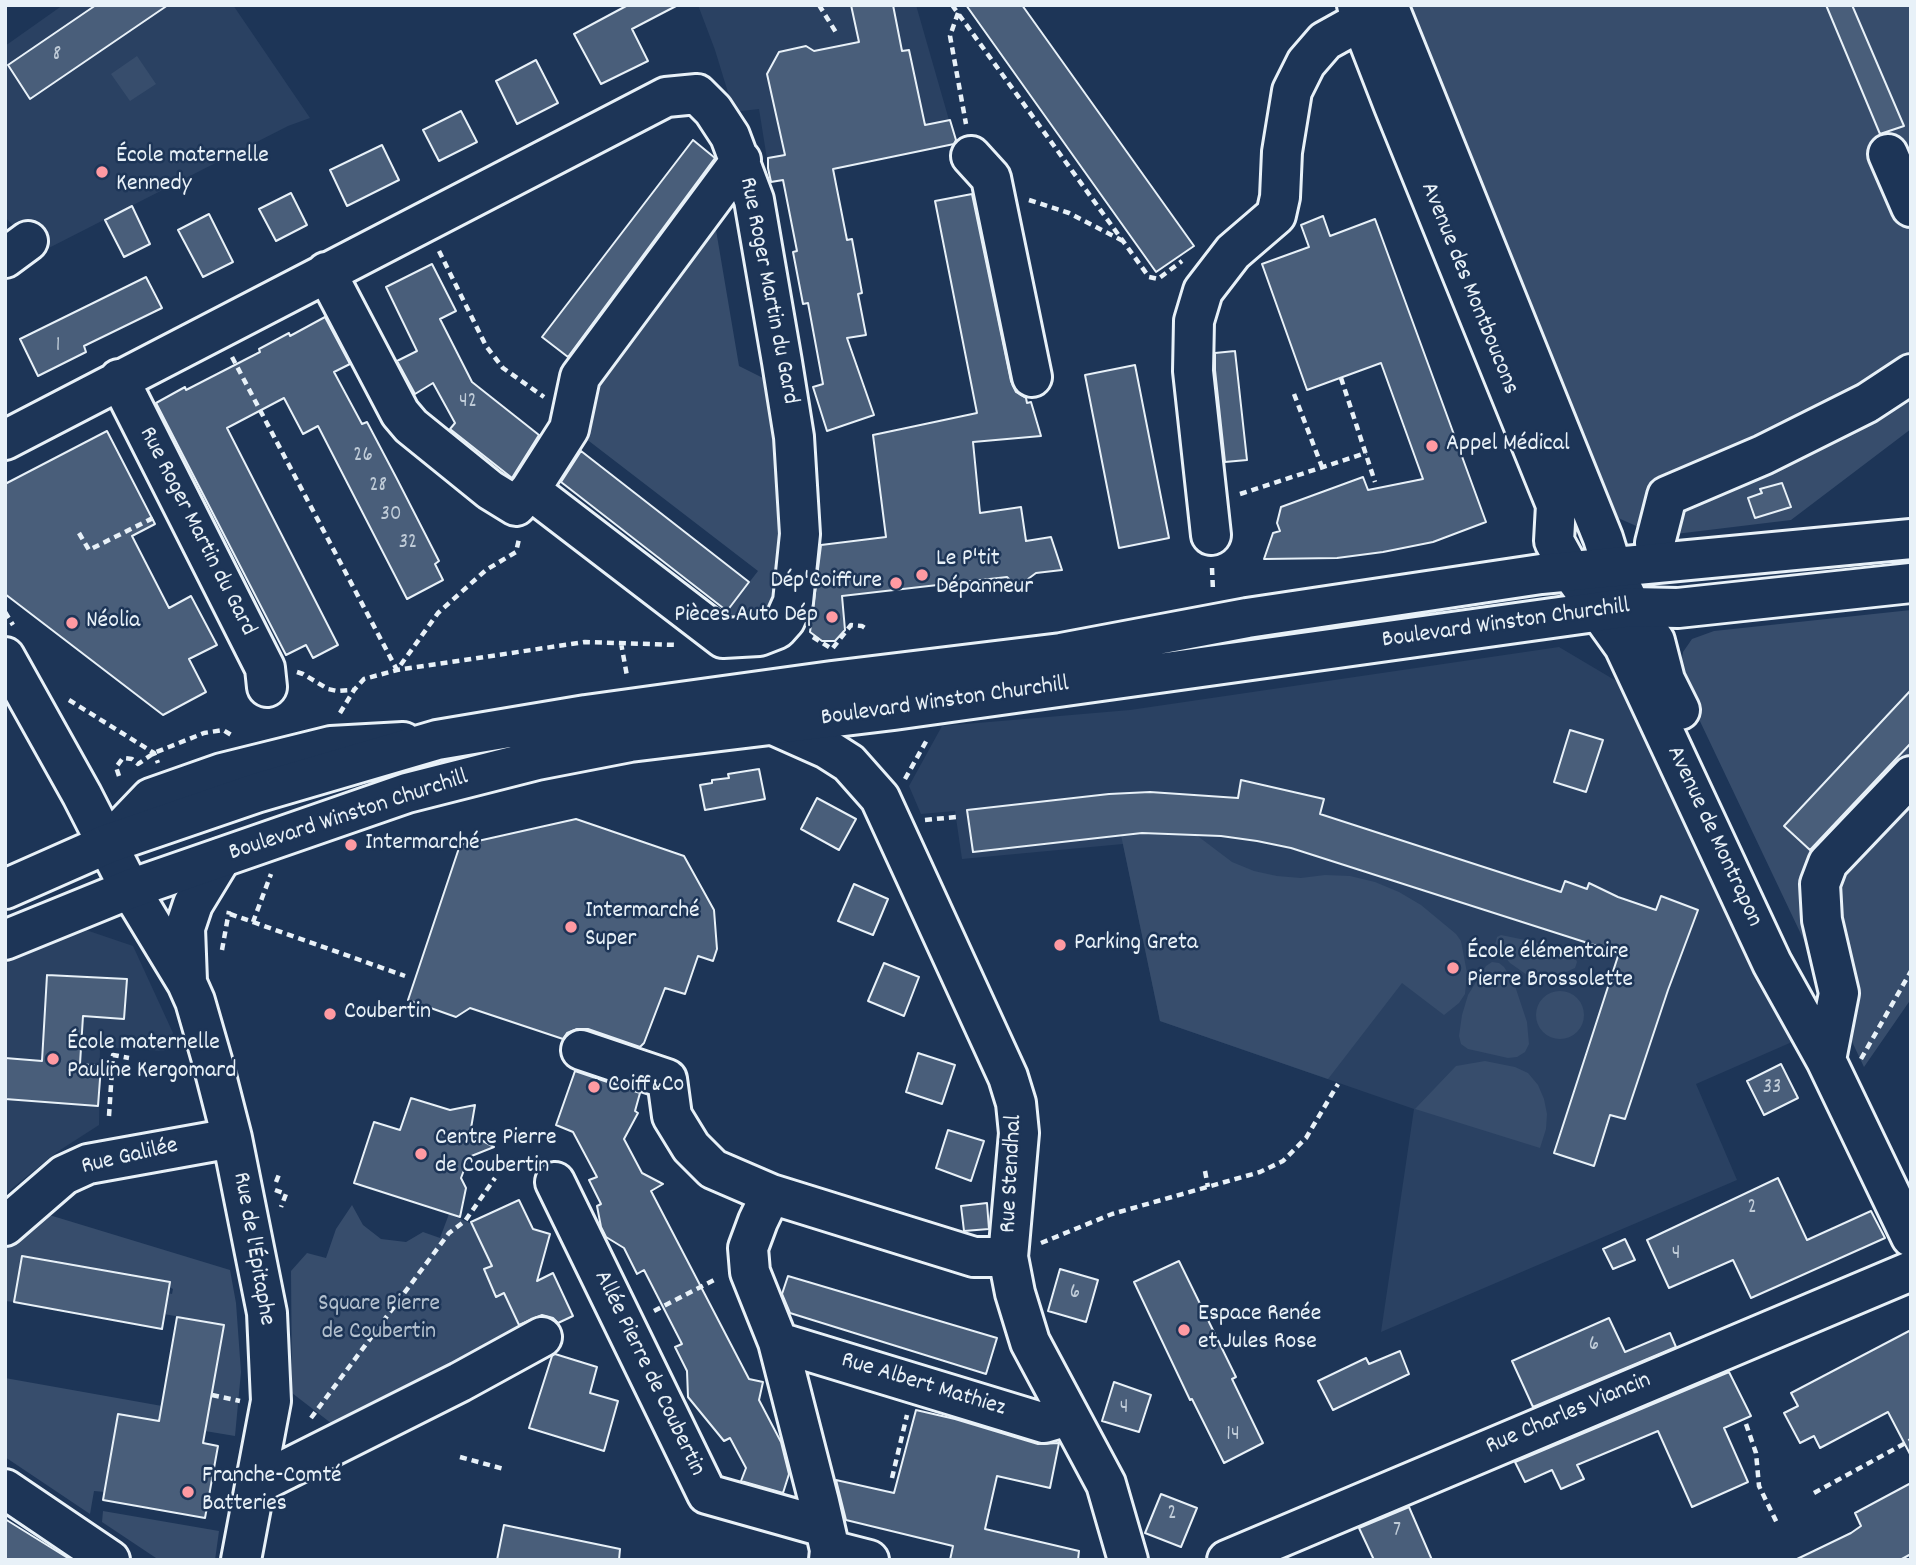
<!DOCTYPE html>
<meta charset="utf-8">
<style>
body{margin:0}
#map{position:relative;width:1916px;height:1565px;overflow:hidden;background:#1d3557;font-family:Dekko,sans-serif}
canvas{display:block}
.frame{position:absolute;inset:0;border:7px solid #e8f1f8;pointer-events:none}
</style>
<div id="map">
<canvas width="1916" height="1565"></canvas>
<div class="frame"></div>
</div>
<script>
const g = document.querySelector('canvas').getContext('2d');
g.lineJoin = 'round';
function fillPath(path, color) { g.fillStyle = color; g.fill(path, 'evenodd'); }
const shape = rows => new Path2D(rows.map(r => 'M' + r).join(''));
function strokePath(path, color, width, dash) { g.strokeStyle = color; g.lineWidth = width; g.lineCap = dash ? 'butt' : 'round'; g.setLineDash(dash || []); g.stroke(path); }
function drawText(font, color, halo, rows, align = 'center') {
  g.font = font + ' Dekko,sans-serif'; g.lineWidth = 5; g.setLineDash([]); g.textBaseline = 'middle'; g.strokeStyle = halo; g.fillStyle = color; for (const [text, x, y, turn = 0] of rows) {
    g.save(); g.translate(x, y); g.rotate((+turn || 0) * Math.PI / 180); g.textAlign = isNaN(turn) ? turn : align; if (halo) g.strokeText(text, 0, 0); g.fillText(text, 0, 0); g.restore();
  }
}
fillPath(shape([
 [63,5,233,5,310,118,288,126,39,253,5,217,5,46],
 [698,5,916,5,949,120,767,159,759,109,734,112,715,50],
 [1559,647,1618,682,1699,846,1792,1042,1696,1084,1737,1180,1381,1332,1414,1109,1160,1021,1123,844,962,859,955,811,921,814,909,786,942,726,1130,710],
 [83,929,133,946,173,1033,164,1051,100,1047,99,1125,57,1152,5,1194,5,964]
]), '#2a4162');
fillPath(shape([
 [1406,5,1911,5,1911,429,1791,520,1659,536,1600,510],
 [137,56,156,84,130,101,111,74],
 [716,230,739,366,765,379,786,493,783,578,765,617,741,622,727,611,758,571,585,438,590,382],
 [1911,610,1911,999,1864,1067,1679,677,1683,652,1692,639,1714,631],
 [1142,833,1195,834,1232,862,1254,871,1277,876,1301,878,1325,875,1350,876,1375,882,1399,892,1421,905,1456,934,1461,941,1467,973,1465,994,1459,1003,1444,1015,1402,983,1328,1079,1160,1021,1121,835],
 [1501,935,1535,942,1575,957,1577,962,1575,968,1557,976,1544,978,1530,977,1510,963,1495,945,1497,937],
 [1492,962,1499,963,1504,967,1514,983,1527,1022,1529,1044,1525,1052,1517,1057,1508,1058,1468,1049,1461,1044,1459,1036,1462,1015,1468,995,1486,966],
 '1536 1015a24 24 0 1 1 48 0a24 24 0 1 1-48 0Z',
 [1485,1061,1515,1067,1528,1073,1538,1085,1544,1099,1547,1114,1546,1129,1540,1148,1415,1109,1456,1066],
 [352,1205,363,1225,381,1239,406,1242,423,1232,440,1238,449,1214,472,1224,524,1336,340,1430,292,1393,291,1271,307,1253,326,1258,336,1229],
 [46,1214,230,1270,236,1303,241,1372,235,1436,205,1431,224,1325,164,1314,168,1293,172,1294,173,1289,169,1287,169,1282,22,1256,14,1302,5,1301,5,1249],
 [5,1378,162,1406,159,1421,118,1414,105,1492,94,1491,90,1514,5,1457],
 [103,1511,219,1531,215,1560,159,1560,102,1522]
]), '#374d6c');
const building = shape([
 [96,5,168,5,30,99,8,65,96,5],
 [628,5,678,5,632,29,648,61,601,84,574,34,628,5],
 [851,5,893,5,902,51,909,50,925,125,950,120,956,140,954,144,833,169,847,240,852,239,862,293,858,294,866,335,847,338,874,415,827,431,813,387,823,384,808,303,803,304,793,252,797,251,783,180,771,182,768,168,768,158,785,155,767,74,779,52,806,46,814,51,859,42,851,5],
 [966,5,1022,5,1194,246,1156,272,966,5],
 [1826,5,1852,5,1904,126,1880,134,1826,5],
 [536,60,558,103,517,124,496,81,536,60],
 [461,111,477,142,439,161,423,130,461,111],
 [693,140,715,158,568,357,542,337,693,140],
 [382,145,399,180,347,206,330,170,382,145],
 [291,193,307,225,276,241,259,209,291,193],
 [972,194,1011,381,1016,392,1026,398,1027,403,1031,402,1041,436,973,442,980,513,1021,507,1026,541,1051,537,1062,570,1036,573,1020,585,1013,583,1007,577,842,596,845,630,835,641,822,641,810,632,821,545,886,537,873,435,977,413,935,201,972,194],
 [132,206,150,244,124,257,105,220,132,206],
 [209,214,233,262,203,277,178,230,209,214],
 [1323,216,1330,236,1375,219,1486,522,1433,542,1383,552,1337,558,1264,559,1273,533,1280,531,1277,523,1281,507,1363,477,1368,490,1423,479,1381,363,1307,390,1262,264,1309,247,1301,225,1323,216],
 [432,264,456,311,440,319,472,382,539,435,512,478,450,429,455,423,433,383,415,394,397,361,417,351,386,287,432,264],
 [146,277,162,308,84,346,86,352,38,376,20,339,146,277],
 [325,317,350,364,334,372,362,424,367,422,397,479,439,561,435,564,443,580,407,599,318,426,303,434,284,398,227,428,338,645,313,658,306,645,286,655,156,403,185,387,186,390,260,352,259,349,289,333,290,336,325,317],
 [1235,351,1247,460,1225,462,1215,370,1215,353,1235,351],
 [1135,365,1169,538,1119,548,1085,375,1135,365],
 [107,431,155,524,132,536,169,608,191,596,217,645,189,659,206,692,163,715,5,594,5,484,107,431],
 [581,451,749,582,727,611,561,482,581,451],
 [1782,483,1791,507,1755,518,1748,498,1762,493,1760,489,1782,483],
 [1911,690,1911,743,1810,850,1784,826,1911,690],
 [1570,730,1603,740,1586,792,1554,782,1570,730],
 [759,769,765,799,705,810,700,785,712,783,712,780,729,778,728,774,759,769],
 [1241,780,1324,799,1320,814,1561,892,1565,881,1587,889,1589,883,1618,897,1656,910,1661,896,1698,910,1668,990,1625,1119,1610,1115,1594,1166,1554,1153,1619,953,1291,848,1257,841,1221,836,1142,833,973,852,967,810,1109,794,1150,792,1238,798,1241,780],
 [817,798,856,819,839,850,801,829,817,798],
 [576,819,684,856,714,910,717,949,713,961,698,956,685,994,665,988,644,1043,640,1047,588,1029,577,1029,567,1033,563,1039,470,1008,456,1017,408,1000,460,845,576,819],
 [854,884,888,899,873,935,838,921,854,884],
 [884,963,919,977,904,1016,868,1001,884,963],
 [47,975,127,979,124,1019,83,1016,80,1064,101,1066,98,1106,5,1099,5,1058,42,1061,47,975],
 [918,1053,955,1065,942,1104,906,1092,918,1053],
 [1781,1064,1798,1098,1764,1115,1747,1081,1781,1064],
 [575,1071,640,1093,635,1111,638,1113,624,1139,642,1173,663,1184,651,1191,749,1379,763,1382,759,1400,781,1442,789,1474,783,1493,741,1481,746,1468,730,1438,724,1441,688,1397,687,1371,675,1347,682,1344,644,1270,637,1274,624,1248,606,1237,601,1227,597,1206,601,1204,589,1180,597,1177,573,1132,556,1125,575,1071],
 [411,1098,450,1110,475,1105,470,1134,494,1147,469,1157,461,1178,466,1188,460,1217,354,1183,374,1122,400,1130,411,1098],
 [948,1130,984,1141,971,1181,936,1168,948,1130],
 [1778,1178,1807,1240,1871,1211,1885,1238,1751,1298,1733,1260,1669,1288,1647,1240,1778,1178],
 [519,1200,533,1229,550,1234,537,1281,553,1273,573,1316,558,1323,553,1318,542,1315,519,1325,504,1293,496,1297,484,1269,492,1266,471,1222,519,1200],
 [987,1203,989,1229,964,1231,961,1206,987,1203],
 [1625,1239,1635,1260,1613,1269,1603,1249,1625,1239],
 [22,1256,170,1282,162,1329,14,1302,22,1256],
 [1179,1261,1236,1377,1232,1379,1263,1443,1224,1463,1192,1399,1190,1400,1134,1282,1179,1261],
 [1060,1269,1098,1280,1086,1322,1048,1311,1060,1269],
 [788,1276,997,1338,986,1374,790,1313,782,1294,788,1276],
 [177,1317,224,1325,203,1443,218,1446,205,1518,103,1500,118,1414,159,1421,177,1317],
 [1609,1318,1625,1352,1670,1333,1676,1347,1533,1407,1512,1361,1609,1318],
 [1911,1330,1911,1456,1888,1412,1820,1448,1814,1436,1800,1443,1784,1413,1798,1406,1791,1393,1911,1330],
 [1400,1351,1409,1374,1333,1410,1318,1381,1366,1358,1369,1364,1400,1351],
 [555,1354,597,1367,590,1393,618,1401,604,1451,529,1428,552,1356,555,1354],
 [1729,1372,1751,1416,1724,1428,1748,1482,1692,1507,1658,1431,1577,1465,1584,1479,1561,1489,1552,1470,1525,1482,1515,1462,1729,1372],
 [1114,1382,1151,1395,1139,1432,1102,1421,1114,1382],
 [916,1410,955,1419,1038,1444,1059,1443,1050,1488,997,1476,985,1529,1079,1551,1078,1560,950,1560,953,1546,846,1520,836,1480,894,1493,916,1410],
 [1911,1483,1911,1554,1900,1560,1795,1560,1851,1533,1861,1526,1855,1513,1911,1483],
 [1161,1494,1197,1508,1181,1547,1145,1533,1161,1494],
 [1409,1507,1432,1560,1374,1560,1359,1528,1409,1507],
 [5,1519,63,1555,71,1560,5,1560,5,1519],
 [504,1525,620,1549,619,1560,497,1560,504,1525]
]);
fillPath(building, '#495e7a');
strokePath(building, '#e8f1f8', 2);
const minor = shape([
 [1357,5,1361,21,1394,106,1556,505,1554,541,1571,572,1624,646,1772,963,1826,1060,1911,1237],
 [1388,5,1603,538,1612,567,1631,607,1655,641,1665,680,1680,710],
 [1888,154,1911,207],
 [971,156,991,178,1032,377],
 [5,258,28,241],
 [326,272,400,413,411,426,490,490,516,506,530,490,569,429,580,377,741,160],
 [119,379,265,668,267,687],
 [5,440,666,97,697,94,713,110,730,136,754,200,782,362,794,437,800,534,793,602,785,620,777,629,759,636,723,638,530,490],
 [1211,535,1193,371,1194,321,1203,291,1233,252,1276,215,1280,197,1282,152,1292,91,1306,63,1325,41,1361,21],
 [1655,543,1667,496,1763,455,1867,403,1911,374],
 [5,657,82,795,130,889,187,983,195,1001,212,1060,232,1138,267,1313,271,1401,241,1560],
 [773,725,827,749,849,763,880,798,1008,1077,1016,1103,1019,1133,1008,1257,1015,1293,1030,1342,1106,1484,1128,1560],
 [107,844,151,798,222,773,331,746,403,742],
 [187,981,185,928,193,904,221,858],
 [581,1050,667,1079,672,1116,691,1147,713,1169,771,1194,974,1257,1008,1257],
 [1826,1060,1839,993,1822,920,1820,884,1828,863,1911,776],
 [555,1182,707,1494,824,1527],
 [771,1194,758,1221,748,1248,750,1272,778,1342,819,1502,830,1550,829,1560],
 [5,1226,64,1175,88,1164,232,1138],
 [778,1342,1044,1423,1068,1416],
 [255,1485,460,1382,542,1337],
 [5,1489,110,1560],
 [830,1550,869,1560],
 [1227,1560,1911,1271]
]);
const major = shape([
 [5,889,107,844,256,793,437,740,586,715,832,681,1061,653,1247,618,1541,574,1911,539],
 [5,940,130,889,407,793,537,760,630,742,894,710,1631,607,1678,608,1911,583]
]);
strokePath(minor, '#e8f1f8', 44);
strokePath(major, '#e8f1f8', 44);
strokePath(shape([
 [819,5,837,34],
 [952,5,1149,277,1158,279,1182,261],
 [958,13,950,36,966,124],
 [1029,200,1069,213,1123,241],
 [439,251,486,346,503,368,544,397],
 [232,357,397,670,438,613,486,570,516,552,519,539],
 [1341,378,1375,482],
 [1294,394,1322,467],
 [1240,494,1366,453],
 [79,533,89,550,153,518],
 [1212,568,1213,591],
 [5,612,13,625],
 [813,637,832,649,851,625,862,626,868,630],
 [621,643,627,676],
 [297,672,303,674,328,689,337,691,353,690],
 [69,700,154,753,158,763],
 [340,713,354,690,364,679,397,670,585,642,678,645],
 [119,776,116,767,123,758,132,759,138,764,154,753,204,733,223,730,233,736],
 [905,779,928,738],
 [925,820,956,817],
 [230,914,253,922,271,874],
 [253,922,405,976],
 [222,950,229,911],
 [1861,1059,1911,971],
 [109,1116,113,1055,129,1058],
 [1205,1171,1208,1187],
 [276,1182,280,1172],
 [275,1190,286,1194,281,1207],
 [1041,1243,1112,1214,1260,1172,1283,1161,1306,1138,1338,1084],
 [654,1311,718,1278],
 [212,1395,240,1401],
 [311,1418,449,1233,465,1221,495,1178],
 [1746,1424,1756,1453,1759,1486,1777,1523],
 [460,1457,504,1469],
 [892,1478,907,1415],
 [1814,1493,1911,1440]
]), '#e8f1f8', 4.5, [7, 5]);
strokePath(minor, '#1d3557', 38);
strokePath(major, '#1d3557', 38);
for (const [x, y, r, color] of [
 [102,172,7,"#ff9aa2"],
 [1432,446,7,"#ff9aa2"],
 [922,575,7,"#ff9aa2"],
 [896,583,7,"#ff9aa2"],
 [832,617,7,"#ff9aa2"],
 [72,623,7,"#ff9aa2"],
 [351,845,7,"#ff9aa2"],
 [571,927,7,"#ff9aa2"],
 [1060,945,7,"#ff9aa2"],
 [1453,968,7,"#ff9aa2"],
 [330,1014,7,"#ff9aa2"],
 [53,1059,7,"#ff9aa2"],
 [594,1087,7,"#ff9aa2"],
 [421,1154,7,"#ff9aa2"],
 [1184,1330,7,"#ff9aa2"],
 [188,1492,7,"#ff9aa2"]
]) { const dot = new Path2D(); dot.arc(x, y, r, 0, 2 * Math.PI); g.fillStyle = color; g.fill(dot); strokePath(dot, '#1d3557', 2.5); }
drawText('21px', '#c0ccd8', null, [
 ["8",57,56],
 ["1",58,347],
 ["42",468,403],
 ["26",363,457],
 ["28",378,487],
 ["30",391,516],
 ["32",408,544],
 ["33",1772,1089],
 ["2",1752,1209],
 ["4",1676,1255],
 ["6",1075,1294],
 ["6",1594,1346],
 ["4",1124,1409],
 ["14",1233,1436],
 ["2",1172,1515],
 ["7",1397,1532]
]);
drawText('24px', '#e8f1f8', '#1d3557', [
 ["École maternelle",116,158],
 ["Kennedy",116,186],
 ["Appel Médical",1446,446],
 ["Le P'tit",936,561],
 ["Dépanneur",936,589],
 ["Dép'Coiffure",882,583,"right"],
 ["Pièces Auto Dép",818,617,"right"],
 ["Néolia",86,623],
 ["Intermarché",365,845],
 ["Intermarché",585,913],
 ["Super",585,941],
 ["Parking Greta",1074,945],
 ["École élémentaire",1467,954],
 ["Pierre Brossolette",1467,982],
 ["Coubertin",344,1014],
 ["École maternelle",67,1045],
 ["Pauline Kergomard",67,1073],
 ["Coiff&Co",608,1087],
 ["Centre Pierre",435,1140],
 ["de Coubertin",435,1168],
 ["Espace Renée",1198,1316],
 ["et Jules Rose",1198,1344],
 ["Franche-Comté",202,1478],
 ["Batteries",202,1506]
], 'left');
drawText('24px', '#e8f1f8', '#1d3557', [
 ["Avenue des Montboucons",1468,289,68],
 ["Rue Roger Martin du Gard",767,291,79],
 ["Rue Roger Martin du Gard",196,532,63],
 ["Boulevard Winston Churchill",1506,625,-8],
 ["Boulevard Winston Churchill",945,703,-8],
 ["Boulevard Winston Churchill",349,817,-18],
 ["Avenue de Montrapon",1713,837,65],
 ["Rue Galilée",130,1158,-13],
 ["Rue Stendhal",1013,1174,-87],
 ["Rue de l'Épitaphe",252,1249,80],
 ["Allée Pierre de Coubertin",648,1374,64],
 ["Rue Albert Mathiez",923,1386,17],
 ["Rue Charles Viancin",1569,1415,-23]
]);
drawText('24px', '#b3c0ce', '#1d3557', [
 ["Square Pierre",379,1306],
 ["de Coubertin",379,1334]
]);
</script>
